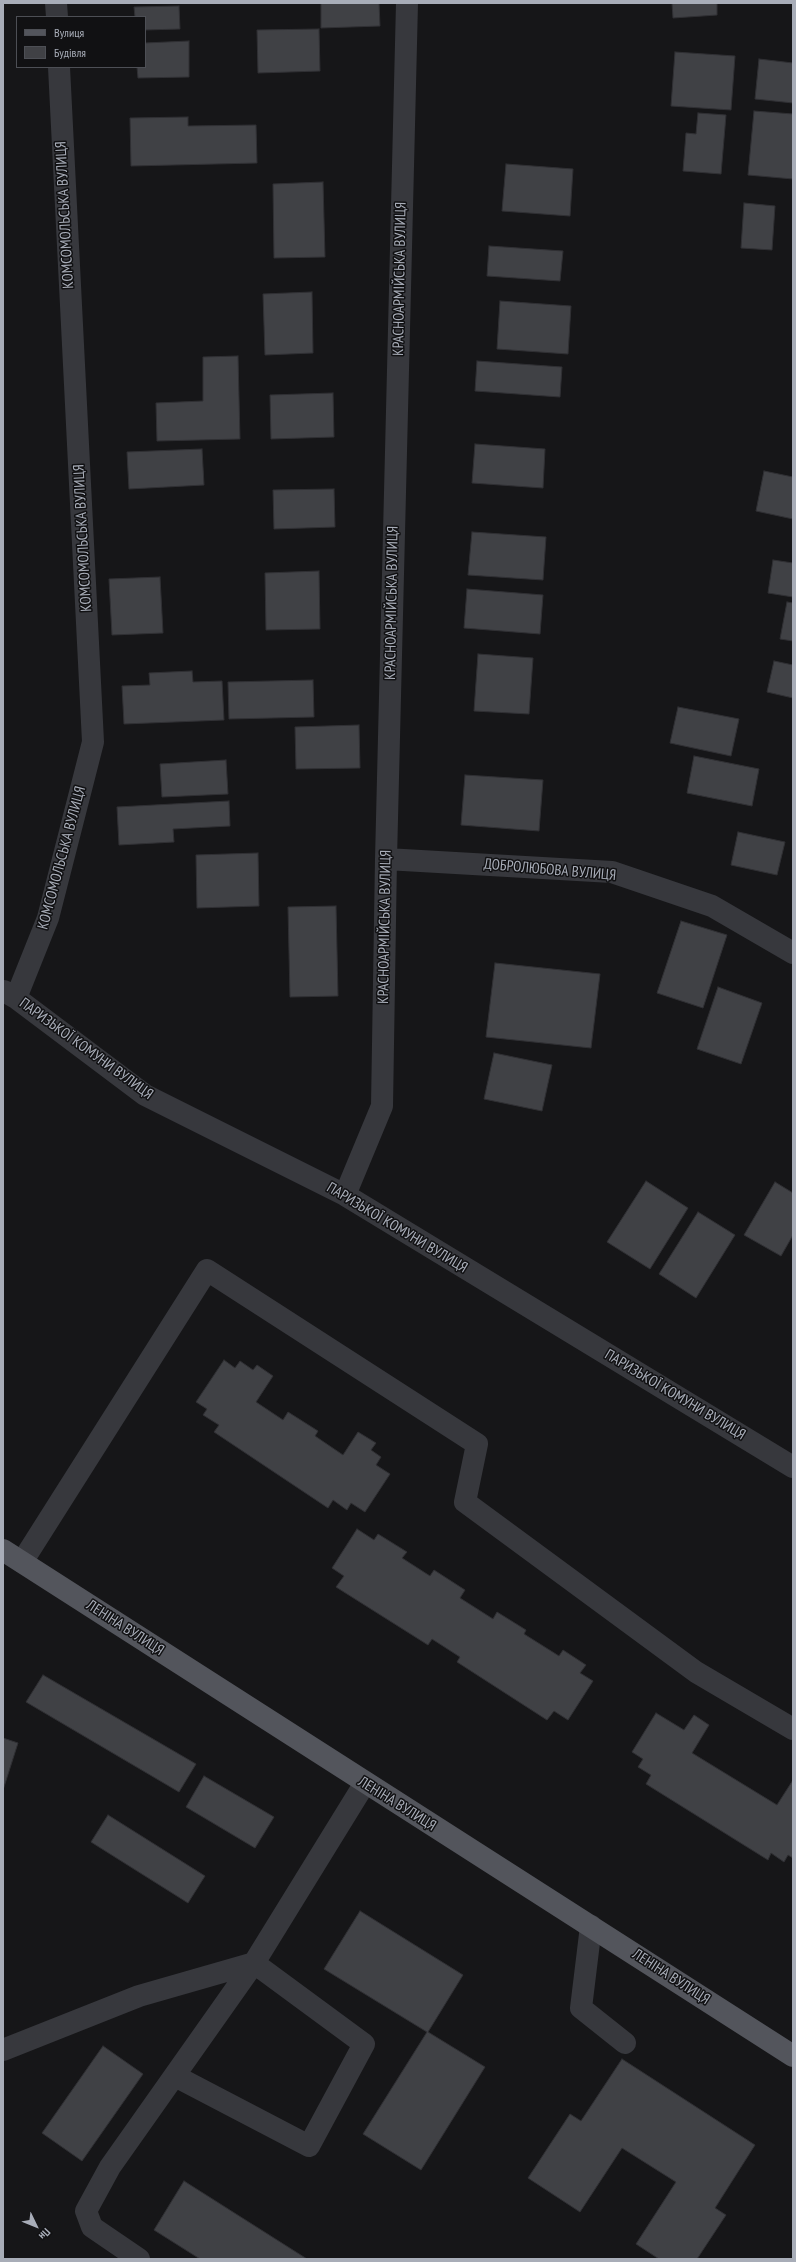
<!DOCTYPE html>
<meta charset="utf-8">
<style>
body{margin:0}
#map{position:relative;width:796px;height:2262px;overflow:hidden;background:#161618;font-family:"PT Sans Narrow",sans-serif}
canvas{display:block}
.frame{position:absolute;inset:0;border:4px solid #a8adb8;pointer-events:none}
.legend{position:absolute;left:16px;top:16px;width:130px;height:52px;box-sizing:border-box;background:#111113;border:1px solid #4d4f55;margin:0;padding:5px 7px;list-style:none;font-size:12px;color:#a8adb8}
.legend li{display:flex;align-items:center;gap:8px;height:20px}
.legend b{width:20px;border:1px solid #4d4f55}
.north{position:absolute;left:16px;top:2206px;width:40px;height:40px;-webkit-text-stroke:3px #111113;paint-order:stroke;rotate:133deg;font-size:11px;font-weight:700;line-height:16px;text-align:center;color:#a8adb8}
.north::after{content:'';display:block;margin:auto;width:14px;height:18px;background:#a8adb8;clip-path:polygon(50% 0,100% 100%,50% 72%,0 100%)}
</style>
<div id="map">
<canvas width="796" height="2262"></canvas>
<div class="frame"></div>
<ul class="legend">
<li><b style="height:5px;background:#53555c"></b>Вулиця</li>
<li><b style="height:11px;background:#404145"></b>Будівля</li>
</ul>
<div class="north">Пн</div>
</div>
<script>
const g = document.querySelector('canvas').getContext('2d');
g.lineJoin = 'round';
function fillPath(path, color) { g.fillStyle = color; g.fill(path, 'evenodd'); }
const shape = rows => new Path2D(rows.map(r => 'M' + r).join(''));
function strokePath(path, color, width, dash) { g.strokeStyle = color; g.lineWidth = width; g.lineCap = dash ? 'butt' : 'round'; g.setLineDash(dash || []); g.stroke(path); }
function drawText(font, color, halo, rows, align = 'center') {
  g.font = font + ' "PT Sans Narrow",sans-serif'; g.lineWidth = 3; g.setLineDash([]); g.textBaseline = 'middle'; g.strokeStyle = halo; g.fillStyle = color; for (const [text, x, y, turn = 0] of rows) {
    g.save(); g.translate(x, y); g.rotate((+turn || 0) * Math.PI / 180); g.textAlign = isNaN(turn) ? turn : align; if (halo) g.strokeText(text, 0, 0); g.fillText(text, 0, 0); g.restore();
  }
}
const building = shape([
 [321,3,379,3,380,26,321,28,321,3],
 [672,3,717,3,717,15,673,18,672,3],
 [179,6,180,29,145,30,145,17,135,17,134,7,179,6],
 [319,29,320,71,258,73,257,30,319,29],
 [189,41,189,77,138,78,137,67,145,67,145,43,189,41],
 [675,52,735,56,731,110,671,106,675,52],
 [759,59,793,63,793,103,755,99,759,59],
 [754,111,793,114,793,179,748,175,754,111],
 [698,113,726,115,721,174,683,171,686,133,696,134,698,113],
 [188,117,188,126,256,125,257,163,131,166,130,118,188,117],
 [506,164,573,169,570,216,502,211,506,164],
 [323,182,325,257,274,258,273,184,323,182],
 [744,203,775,206,772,250,741,248,744,203],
 [489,246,563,251,560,281,487,276,489,246],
 [312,292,313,353,265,355,263,294,312,292],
 [500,301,571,306,568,354,497,349,500,301],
 [238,356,240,439,157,441,156,403,203,401,203,357,238,356],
 [477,361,562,367,560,397,475,391,477,361],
 [333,393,334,437,271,439,270,395,333,393],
 [475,444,545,449,543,488,472,483,475,444],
 [202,449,204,485,129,489,127,452,202,449],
 [764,471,793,477,793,519,756,511,764,471],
 [334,489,335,527,274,529,273,490,334,489],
 [472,532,546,537,543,580,468,575,472,532],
 [773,560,793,563,793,597,768,593,773,560],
 [319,571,320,629,266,630,265,573,319,571],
 [160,577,163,633,112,635,109,579,160,577],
 [467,589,543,595,540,634,464,628,467,589],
 [787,602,793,603,793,641,780,639,787,602],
 [478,654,533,658,529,714,474,711,478,654],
 [774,661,793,665,793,698,767,692,774,661],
 [192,671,193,682,222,681,224,720,124,724,122,686,150,685,149,673,192,671],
 [313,680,314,717,229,719,228,682,313,680],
 [678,707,739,719,731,756,670,743,678,707],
 [359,725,360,768,296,769,295,727,359,725],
 [694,756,759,769,752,806,687,793,694,756],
 [226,760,228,794,162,797,160,764,226,760],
 [465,775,543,780,539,831,461,825,465,775],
 [229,801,230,826,173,829,174,842,119,845,117,807,229,801],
 [738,832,785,842,777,875,731,865,738,832],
 [258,853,259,906,197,908,196,855,258,853],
 [336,906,338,996,290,997,288,907,336,906],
 [681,921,727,935,703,1008,657,993,681,921],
 [495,963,600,974,591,1048,486,1037,495,963],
 [718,987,762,1003,741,1064,697,1049,718,987],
 [494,1053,552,1065,542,1111,484,1099,494,1053],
 [646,1181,688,1208,650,1269,607,1242,646,1181],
 [775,1182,793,1193,793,1235,781,1256,744,1235,775,1182],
 [698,1212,735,1235,696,1298,659,1274,698,1212],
 [224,1360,235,1368,240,1361,253,1370,257,1365,273,1376,256,1402,283,1420,288,1412,318,1431,315,1436,343,1455,358,1432,376,1443,371,1450,381,1457,376,1465,390,1474,365,1512,351,1503,347,1510,333,1500,328,1508,214,1432,219,1425,203,1415,207,1409,196,1402,224,1360],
 [357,1529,374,1540,378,1534,407,1552,402,1558,430,1576,434,1570,465,1590,460,1598,493,1619,497,1612,526,1630,524,1634,559,1656,563,1650,586,1665,580,1673,593,1681,568,1720,554,1711,547,1720,457,1662,460,1657,432,1639,428,1645,336,1587,344,1576,332,1568,357,1529],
 [43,1675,196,1764,179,1792,26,1702,43,1675],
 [656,1713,684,1730,694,1715,709,1725,692,1753,777,1805,793,1780,793,1858,788,1855,784,1862,771,1853,768,1860,646,1784,651,1775,638,1767,643,1759,632,1752,656,1713],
 [3,1738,18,1743,3,1790,3,1738],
 [204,1776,274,1817,255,1848,186,1807,204,1776],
 [108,1815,205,1876,188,1903,91,1842,108,1815],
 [360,1911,463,1975,428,2032,485,2067,421,2170,363,2134,427,2032,324,1969,360,1911],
 [103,2046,143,2074,82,2161,42,2133,103,2046],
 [622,2059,755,2145,715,2208,726,2215,697,2259,659,2259,636,2244,676,2182,622,2148,580,2212,528,2178,570,2114,581,2121,622,2059],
 [184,2181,307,2259,200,2259,154,2230,184,2181]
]);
fillPath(building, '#404145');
strokePath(building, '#303034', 1);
strokePath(shape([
 [56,3,57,17],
 [386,859,612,872,712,906,793,953],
 [4,991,16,998,145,1095,345,1195,793,1467],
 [16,998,48,918,93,742,59,67],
 [345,1195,382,1106,386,859,407,3],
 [22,1562,207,1270,477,1444,465,1502,696,1672,793,1729],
 [591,1926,581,2008,625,2043],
 [3,2050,139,1996,254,1963,364,2044,309,2146,175,2076],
 [139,2259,92,2227,86,2211,110,2167,254,1963,365,1783]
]), '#37383d', 22);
strokePath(shape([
 [3,1550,793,2056]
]), '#53555c', 22);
drawText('15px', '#a8adb8', '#111113', [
 ["КОМСОМОЛЬСЬКА ВУЛИЦЯ",65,215,-93],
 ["КРАСНОАРМІЙСЬКА ВУЛИЦЯ",400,279,-89],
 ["КОМСОМОЛЬСЬКА ВУЛИЦЯ",83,538,-93],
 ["КРАСНОАРМІЙСЬКА ВУЛИЦЯ",392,603,-89],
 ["КОМСОМОЛЬСЬКА ВУЛИЦЯ",62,858,-75],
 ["ДОБРОЛЮБОВА ВУЛИЦЯ",550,870,5],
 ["КРАСНОАРМІЙСЬКА ВУЛИЦЯ",385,927,-89],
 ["ПАРИЗЬКОЇ КОМУНИ ВУЛИЦЯ",86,1049,36],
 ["ПАРИЗЬКОЇ КОМУНИ ВУЛИЦЯ",397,1228,31],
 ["ПАРИЗЬКОЇ КОМУНИ ВУЛИЦЯ",675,1395,31],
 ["ЛЕНІНА ВУЛИЦЯ",125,1628,33],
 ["ЛЕНІНА ВУЛИЦЯ",397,1804,32],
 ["ЛЕНІНА ВУЛИЦЯ",671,1977,33]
]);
</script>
